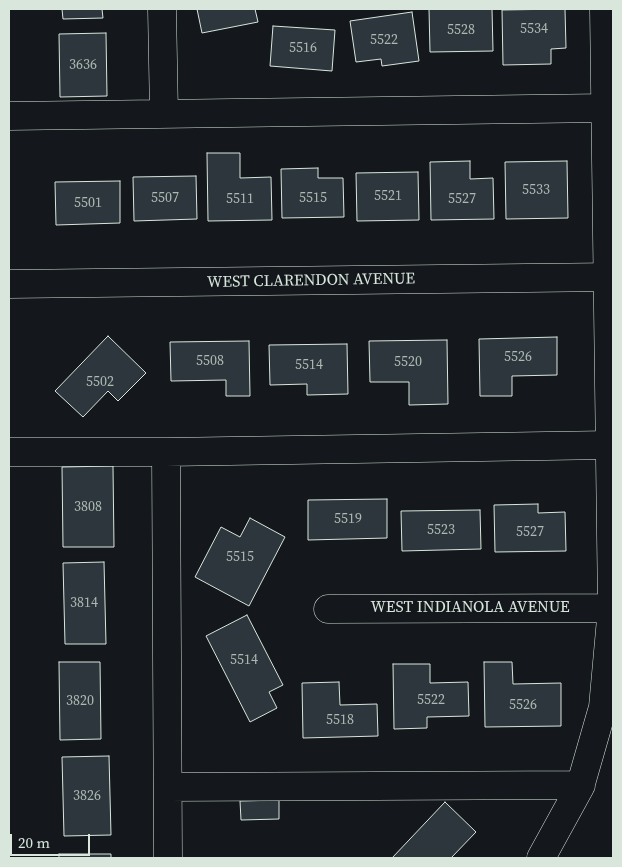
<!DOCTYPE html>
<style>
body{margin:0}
#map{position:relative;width:622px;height:867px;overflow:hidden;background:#14181c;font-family:"Source Serif 4",serif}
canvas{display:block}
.frame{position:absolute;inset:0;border:10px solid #d8e6dc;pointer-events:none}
.scale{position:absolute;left:10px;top:834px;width:80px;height:22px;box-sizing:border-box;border:2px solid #d8e6dc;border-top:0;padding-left:6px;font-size:15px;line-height:18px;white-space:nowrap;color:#d8e6dc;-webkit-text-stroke:4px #14181c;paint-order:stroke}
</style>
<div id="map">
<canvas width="622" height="867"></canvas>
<div class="frame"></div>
<div class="scale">20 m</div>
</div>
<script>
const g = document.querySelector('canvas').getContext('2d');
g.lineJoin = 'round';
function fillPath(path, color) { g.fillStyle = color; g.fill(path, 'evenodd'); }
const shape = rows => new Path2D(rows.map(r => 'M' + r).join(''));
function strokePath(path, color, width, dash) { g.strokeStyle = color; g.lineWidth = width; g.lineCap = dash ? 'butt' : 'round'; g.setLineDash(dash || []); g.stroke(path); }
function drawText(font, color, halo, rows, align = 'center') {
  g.font = font + ' "Source Serif 4",serif'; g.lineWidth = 4; g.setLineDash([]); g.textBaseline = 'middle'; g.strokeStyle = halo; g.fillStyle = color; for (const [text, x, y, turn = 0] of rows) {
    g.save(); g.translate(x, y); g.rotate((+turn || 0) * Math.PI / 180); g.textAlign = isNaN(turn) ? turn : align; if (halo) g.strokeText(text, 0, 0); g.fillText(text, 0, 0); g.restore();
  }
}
const building = shape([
 [62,9,102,9,103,18,63,19,62,9],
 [197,9,255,9,258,22,202,33,197,9],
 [429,9,492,9,493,51,430,52,429,9],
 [565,9,566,48,551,49,551,64,503,65,502,10,565,9],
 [412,12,419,61,382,66,381,59,356,62,350,21,412,12],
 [273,26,335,30,332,71,270,66,273,26],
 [106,33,107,96,60,97,59,34,106,33],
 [207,153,240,153,240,178,271,177,272,220,208,221,207,153],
 [470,161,470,179,493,178,494,219,431,220,430,162,470,161],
 [567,161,568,218,506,219,505,162,567,161],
 [318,168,318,178,343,178,344,217,282,218,281,169,318,168],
 [418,172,419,220,357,221,356,173,418,172],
 [196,176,197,219,134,221,133,177,196,176],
 [120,181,120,223,56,225,55,182,120,181],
 [108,336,146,373,118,401,108,391,83,417,55,391,108,336],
 [557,337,557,375,512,376,512,396,480,396,479,339,557,337],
 [447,340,448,404,409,405,409,382,370,382,369,341,447,340],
 [249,341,250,396,226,396,226,380,171,381,170,342,249,341],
 [347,344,348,394,307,395,307,384,270,385,269,345,347,344],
 [113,466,114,547,63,547,62,467,113,466],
 [387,499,387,538,308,540,308,500,387,499],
 [538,504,538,513,565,512,566,551,495,552,494,505,538,504],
 [480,510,481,549,402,551,401,511,480,510],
 [250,518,285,537,249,606,195,577,221,527,240,537,250,518],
 [104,562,106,644,65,644,63,563,104,562],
 [247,615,283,685,269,692,277,708,250,722,206,636,247,615],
 [59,662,100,662,101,739,60,740,59,662],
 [484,662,512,662,513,684,561,683,561,726,485,727,484,662],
 [393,664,430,664,430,683,468,682,469,716,427,717,427,728,394,729,393,664],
 [339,682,340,705,377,704,378,736,303,738,302,683,339,682],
 [109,756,111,835,64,836,62,757,109,756],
 [279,800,279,819,241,820,240,801,279,800],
 [445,802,476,832,451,858,392,858,445,802],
 [59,854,111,854,111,858,59,858,59,854]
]);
fillPath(building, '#2c363c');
strokePath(building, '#d8e6dc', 1);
const minor = shape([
 [162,9,164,114],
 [9,116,605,108],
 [9,284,613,277],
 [9,452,166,452,609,445],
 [166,452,168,858],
 [328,609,612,608],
 [168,787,581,785],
 [541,858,580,787,603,707,612,608,604,9]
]);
strokePath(minor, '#d8e6dc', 29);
strokePath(minor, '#14181c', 28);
drawText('14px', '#adbab4', null, [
 ["5534",534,29],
 ["5528",461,30],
 ["5522",384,40],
 ["5516",303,48],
 ["3636",83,65],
 ["5533",536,190],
 ["5521",388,196],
 ["5507",165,198],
 ["5515",313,198],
 ["5511",240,199],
 ["5527",462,199],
 ["5501",88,203],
 ["5526",518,357],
 ["5508",210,361],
 ["5520",408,362],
 ["5514",309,365],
 ["5502",100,382],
 ["3808",88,507],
 ["5519",348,519],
 ["5523",441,530],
 ["5527",530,532],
 ["5515",240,557],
 ["3814",84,603],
 ["5514",244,660],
 ["5522",431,700],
 ["3820",80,701],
 ["5526",523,705],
 ["5518",340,720],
 ["3826",87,796]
]);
drawText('16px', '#d8e6dc', '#14181c', [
 ["WEST CLARENDON AVENUE",311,281,-1],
 ["WEST INDIANOLA AVENUE",470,608]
]);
</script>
